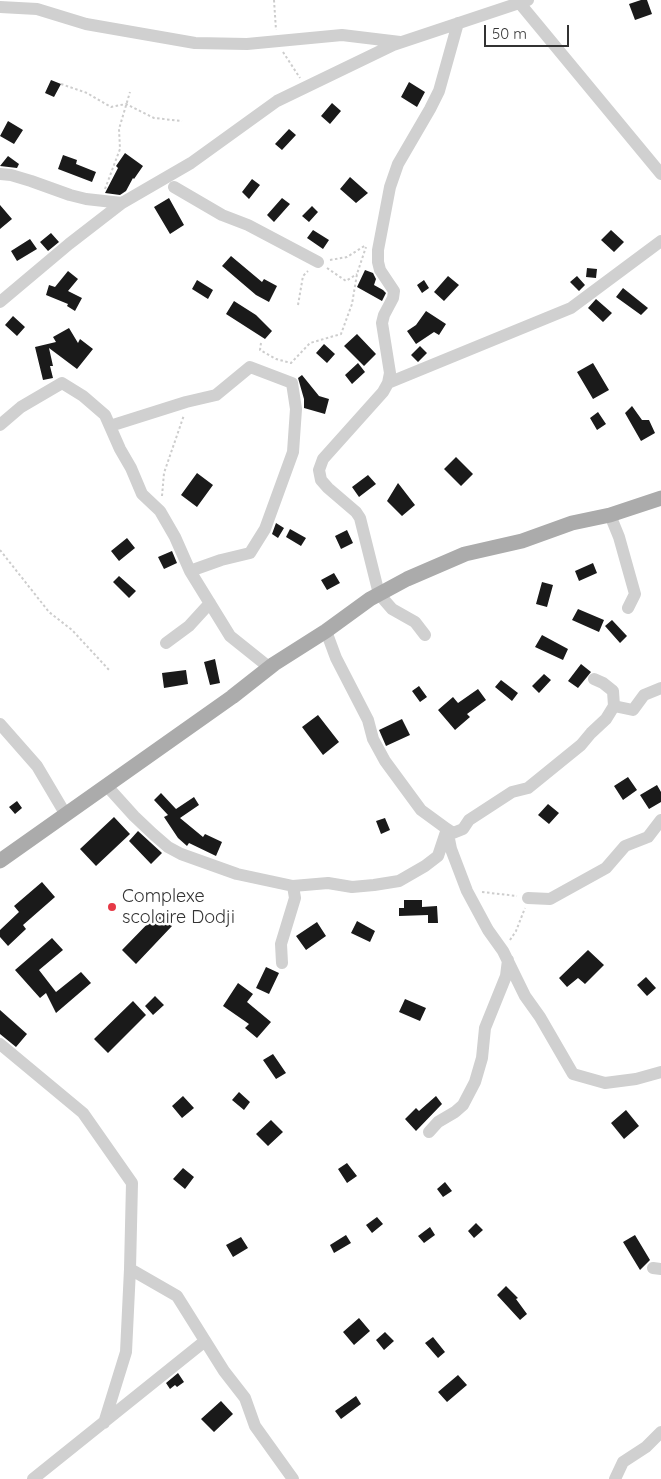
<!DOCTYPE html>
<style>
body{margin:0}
#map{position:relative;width:661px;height:1479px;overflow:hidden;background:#fff;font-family:Quicksand,sans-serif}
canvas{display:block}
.scale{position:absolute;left:484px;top:25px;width:85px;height:22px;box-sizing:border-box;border:2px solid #333;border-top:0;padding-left:6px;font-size:15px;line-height:18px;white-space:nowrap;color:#333;-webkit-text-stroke:4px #fff;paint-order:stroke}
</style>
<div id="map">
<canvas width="661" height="1479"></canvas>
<div class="scale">50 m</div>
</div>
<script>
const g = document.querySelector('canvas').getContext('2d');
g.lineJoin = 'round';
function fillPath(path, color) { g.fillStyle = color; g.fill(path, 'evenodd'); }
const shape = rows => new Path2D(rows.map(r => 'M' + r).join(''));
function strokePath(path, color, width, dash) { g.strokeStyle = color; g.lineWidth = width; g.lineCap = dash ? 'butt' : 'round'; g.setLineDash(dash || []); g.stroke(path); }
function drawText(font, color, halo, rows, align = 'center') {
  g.font = font + ' Quicksand,sans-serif'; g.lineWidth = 5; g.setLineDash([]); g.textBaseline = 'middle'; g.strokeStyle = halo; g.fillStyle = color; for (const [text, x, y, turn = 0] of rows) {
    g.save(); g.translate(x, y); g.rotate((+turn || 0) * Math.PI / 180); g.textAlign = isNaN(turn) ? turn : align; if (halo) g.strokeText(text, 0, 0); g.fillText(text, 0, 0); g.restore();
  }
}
fillPath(shape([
 [641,0,647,0,652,14,635,20,629,4],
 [51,80,61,84,54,97,45,93],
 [409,82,425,92,417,107,401,97],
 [332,103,341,111,330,124,321,116],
 [8,121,23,130,14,144,0,136],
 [289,129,296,135,282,150,275,144],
 [125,153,143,166,134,179,133,178,126,191,120,195,105,193,118,168,116,166],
 [63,155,77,160,76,164,96,172,92,182,58,169],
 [8,156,19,164,17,168,0,166],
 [350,177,368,193,356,203,340,189],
 [252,179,260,185,249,199,242,192],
 [169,198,184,225,170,234,154,207],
 [282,198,290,204,274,222,267,215],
 [0,205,12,219,0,229],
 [312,206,318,212,309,222,302,216],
 [313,230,329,240,323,249,307,238],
 [611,230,624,242,614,252,601,240],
 [51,233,59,242,48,251,40,242],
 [30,239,37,249,17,261,11,251],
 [231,256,262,282,264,279,277,286,269,302,256,295,222,266],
 [587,268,597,269,596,278,586,277],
 [365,270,373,273,376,279,374,285,383,290,386,293,382,301,357,287],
 [68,271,78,279,68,291,82,298,75,311,67,306,68,304,46,295,49,285,55,287],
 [448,276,459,285,444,301,434,292],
 [577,276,585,285,579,291,570,282],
 [197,280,213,290,208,299,192,289],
 [424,280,429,288,422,293,417,285],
 [623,288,648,308,641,315,616,297],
 [596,299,612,313,603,322,588,308],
 [234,301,256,315,272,331,265,339,226,314],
 [426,311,446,324,439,335,434,332,416,344,407,331,416,325],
 [13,316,25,327,17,336,5,325],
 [69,328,78,343,80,339,93,349,77,369,49,348,53,366,50,366,53,378,43,380,35,347,56,342,53,337],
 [357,334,376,354,364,366,344,346],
 [324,344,335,354,327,363,316,353],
 [420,346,427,353,418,362,411,355],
 [358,363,365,372,352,384,345,375],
 [593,363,609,390,593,399,577,372],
 [302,375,319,396,329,399,325,414,304,408,304,399,298,378],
 [632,406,642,420,649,420,655,433,641,441,625,413],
 [598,412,606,424,597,430,590,418],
 [456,457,473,474,461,486,444,469],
 [197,473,213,485,197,507,181,495],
 [368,475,376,484,359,497,352,487],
 [398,483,415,505,402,516,387,501],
 [276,523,284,528,278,538,272,534],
 [290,529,306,538,301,546,286,537],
 [347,530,353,543,341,549,335,536],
 [127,538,135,548,119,561,111,551],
 [172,551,177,563,164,569,158,557],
 [593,563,597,573,579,581,575,571],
 [334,573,340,583,327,590,321,580],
 [119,576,136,591,129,598,113,582],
 [542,582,553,585,547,607,536,604],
 [578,609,604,620,599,632,572,620],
 [612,620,627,636,620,643,605,626],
 [542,635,568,649,563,660,535,647],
 [215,659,220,683,210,685,204,662],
 [581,664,591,672,578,688,568,681],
 [186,670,188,684,164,688,162,673],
 [544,674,551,680,539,693,532,686],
 [501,680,518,693,512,701,495,687],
 [419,686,427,697,420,702,412,691],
 [478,689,486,700,467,714,470,717,455,730,438,710,453,697,458,703],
 [318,715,339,742,323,755,302,727],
 [402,719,410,735,386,746,379,730],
 [628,777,637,790,623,800,614,786],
 [657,785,661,792,661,802,649,809,640,795],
 [161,793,176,809,194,797,199,805,180,818,203,837,205,834,222,842,216,856,189,843,187,846,178,838,164,817,168,815,154,800],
 [17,801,22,808,15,814,9,807],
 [548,804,559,813,549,824,538,815],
 [114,817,130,834,96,866,80,849],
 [385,818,390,830,381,834,376,821],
 [138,831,162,853,151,864,129,841],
 [42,882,55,897,23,925,26,929,8,946,0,937,0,930,19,912,14,906],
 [404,900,422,900,422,907,437,906,438,923,428,923,428,915,399,916,399,908,404,908],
 [158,913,172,926,136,964,122,950],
 [357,921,375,931,370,942,351,933],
 [317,922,326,936,306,950,296,936],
 [52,938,63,950,39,970,56,992,81,972,91,983,56,1013,46,993,40,998,15,970],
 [588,950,604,965,585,984,578,978,567,987,559,978],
 [266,967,279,973,269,994,256,988],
 [646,977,656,988,647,996,637,985],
 [238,983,253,994,247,1002,271,1022,257,1038,245,1028,249,1024,223,1006],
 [155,996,164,1005,153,1015,145,1006],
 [405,999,426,1008,420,1021,399,1012],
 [133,1001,146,1015,108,1053,94,1039],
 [0,1010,27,1034,16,1047,0,1034],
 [273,1054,286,1073,276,1079,263,1060],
 [239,1092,250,1102,244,1110,232,1100],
 [183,1096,194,1108,182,1118,172,1106],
 [436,1096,442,1104,416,1131,405,1119,416,1108,419,1111],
 [626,1110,639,1126,624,1139,611,1123],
 [271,1120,283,1132,268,1146,256,1134],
 [347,1163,357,1176,347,1183,338,1169],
 [183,1168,194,1177,185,1189,173,1179],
 [445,1182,452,1191,443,1197,437,1189],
 [377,1217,383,1224,372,1233,366,1225],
 [476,1223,483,1230,474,1238,468,1231],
 [430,1227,435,1235,424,1243,418,1236],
 [346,1235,351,1243,334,1253,330,1245],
 [635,1235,650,1260,640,1270,623,1242],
 [241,1237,248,1248,233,1257,226,1245],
 [506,1286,518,1298,516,1299,527,1314,520,1320,497,1295],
 [359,1318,370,1331,354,1345,343,1332],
 [385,1332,394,1341,384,1350,376,1340],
 [433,1337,445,1352,438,1358,425,1343],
 [178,1373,184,1382,177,1387,175,1385,170,1389,166,1383],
 [458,1375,467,1385,447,1402,438,1392],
 [356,1396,361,1404,341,1419,335,1411],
 [221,1401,233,1414,214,1432,201,1419]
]), '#1a1a1a');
strokePath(shape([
 [274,0,276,30],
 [283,52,300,78],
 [61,84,87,93,111,107,126,104,154,118,182,121],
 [105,189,120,149,119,129,130,92],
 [330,260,347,257,366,245],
 [327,268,346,281,357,274],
 [298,305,303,276,308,271],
 [261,343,260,350,276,359,291,363,310,343,341,334,352,304,357,274,366,247],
 [162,496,164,473,184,415],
 [0,550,49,612,72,630,110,671],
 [482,892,517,896],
 [510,940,516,931,525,908]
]), '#cdcdcd', 2, [2.5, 2.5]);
strokePath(shape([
 [517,0,661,174],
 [0,7,37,9,86,24,195,43,247,44,342,35,400,42],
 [0,174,11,175,31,181,70,195,86,199,122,203],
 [174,187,222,215,248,225,318,262],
 [0,302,69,244,122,203,191,163,277,101,393,45,528,0],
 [388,383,571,308,661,241],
 [0,425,21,407,62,383,83,396,105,415,120,449,131,468,142,494,160,511,175,537,190,571,230,636,270,668],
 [110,426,186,402,216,395,250,367,292,383,296,409,293,452,265,529,250,553,221,560,190,571],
 [610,515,619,537,635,594,628,608],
 [326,631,336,658,368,720,373,739,385,761,421,810,447,829,451,849,467,891,488,930,503,951,525,996,540,1017,573,1074,605,1083,636,1079,661,1072],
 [425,635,415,622,392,609,379,594,360,518,356,512,328,488,321,480,319,470,323,459,383,392,388,383,390,373,382,323,384,315,393,298,394,291,380,270,378,262,378,250,390,187,398,164,430,109,439,91,458,23],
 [166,643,189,626,210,603],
 [614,706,633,710,644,695,661,688],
 [0,724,37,766,66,815],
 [106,785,134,816,153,834,168,847,181,854,237,874,293,886,295,898,281,944,282,963],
 [293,886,328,883,352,887,374,885,399,881,425,866,438,856,447,829,453,833,463,829,469,820,512,792,528,788,581,745,591,733,606,719,614,706,613,691,603,683,594,679],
 [528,898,550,899,606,868,625,846,648,837,661,820],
 [0,1044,83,1113,132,1183,130,1269,177,1296,224,1371,245,1398,255,1426,293,1479],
 [429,1132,438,1122,455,1112,463,1105,475,1082,482,1058,485,1028,506,976,508,960],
 [653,1268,661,1269],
 [104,1423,126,1352,130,1269],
 [33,1479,205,1341],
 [615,1479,623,1462,646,1447,661,1432]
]), '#d0d0d0', 12);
strokePath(shape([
 [0,861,232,697,274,664,326,631,370,599,407,579,465,554,522,541,572,523,610,515,661,498]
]), '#ababab', 15);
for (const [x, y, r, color] of [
 [112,907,5,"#e63946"]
]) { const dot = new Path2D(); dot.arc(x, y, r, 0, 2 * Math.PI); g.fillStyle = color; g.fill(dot); strokePath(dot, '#fff', 2); }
drawText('18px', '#333', '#fff', [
 ["Complexe",122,897],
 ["scolaire Dodji",122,918]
], 'left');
</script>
